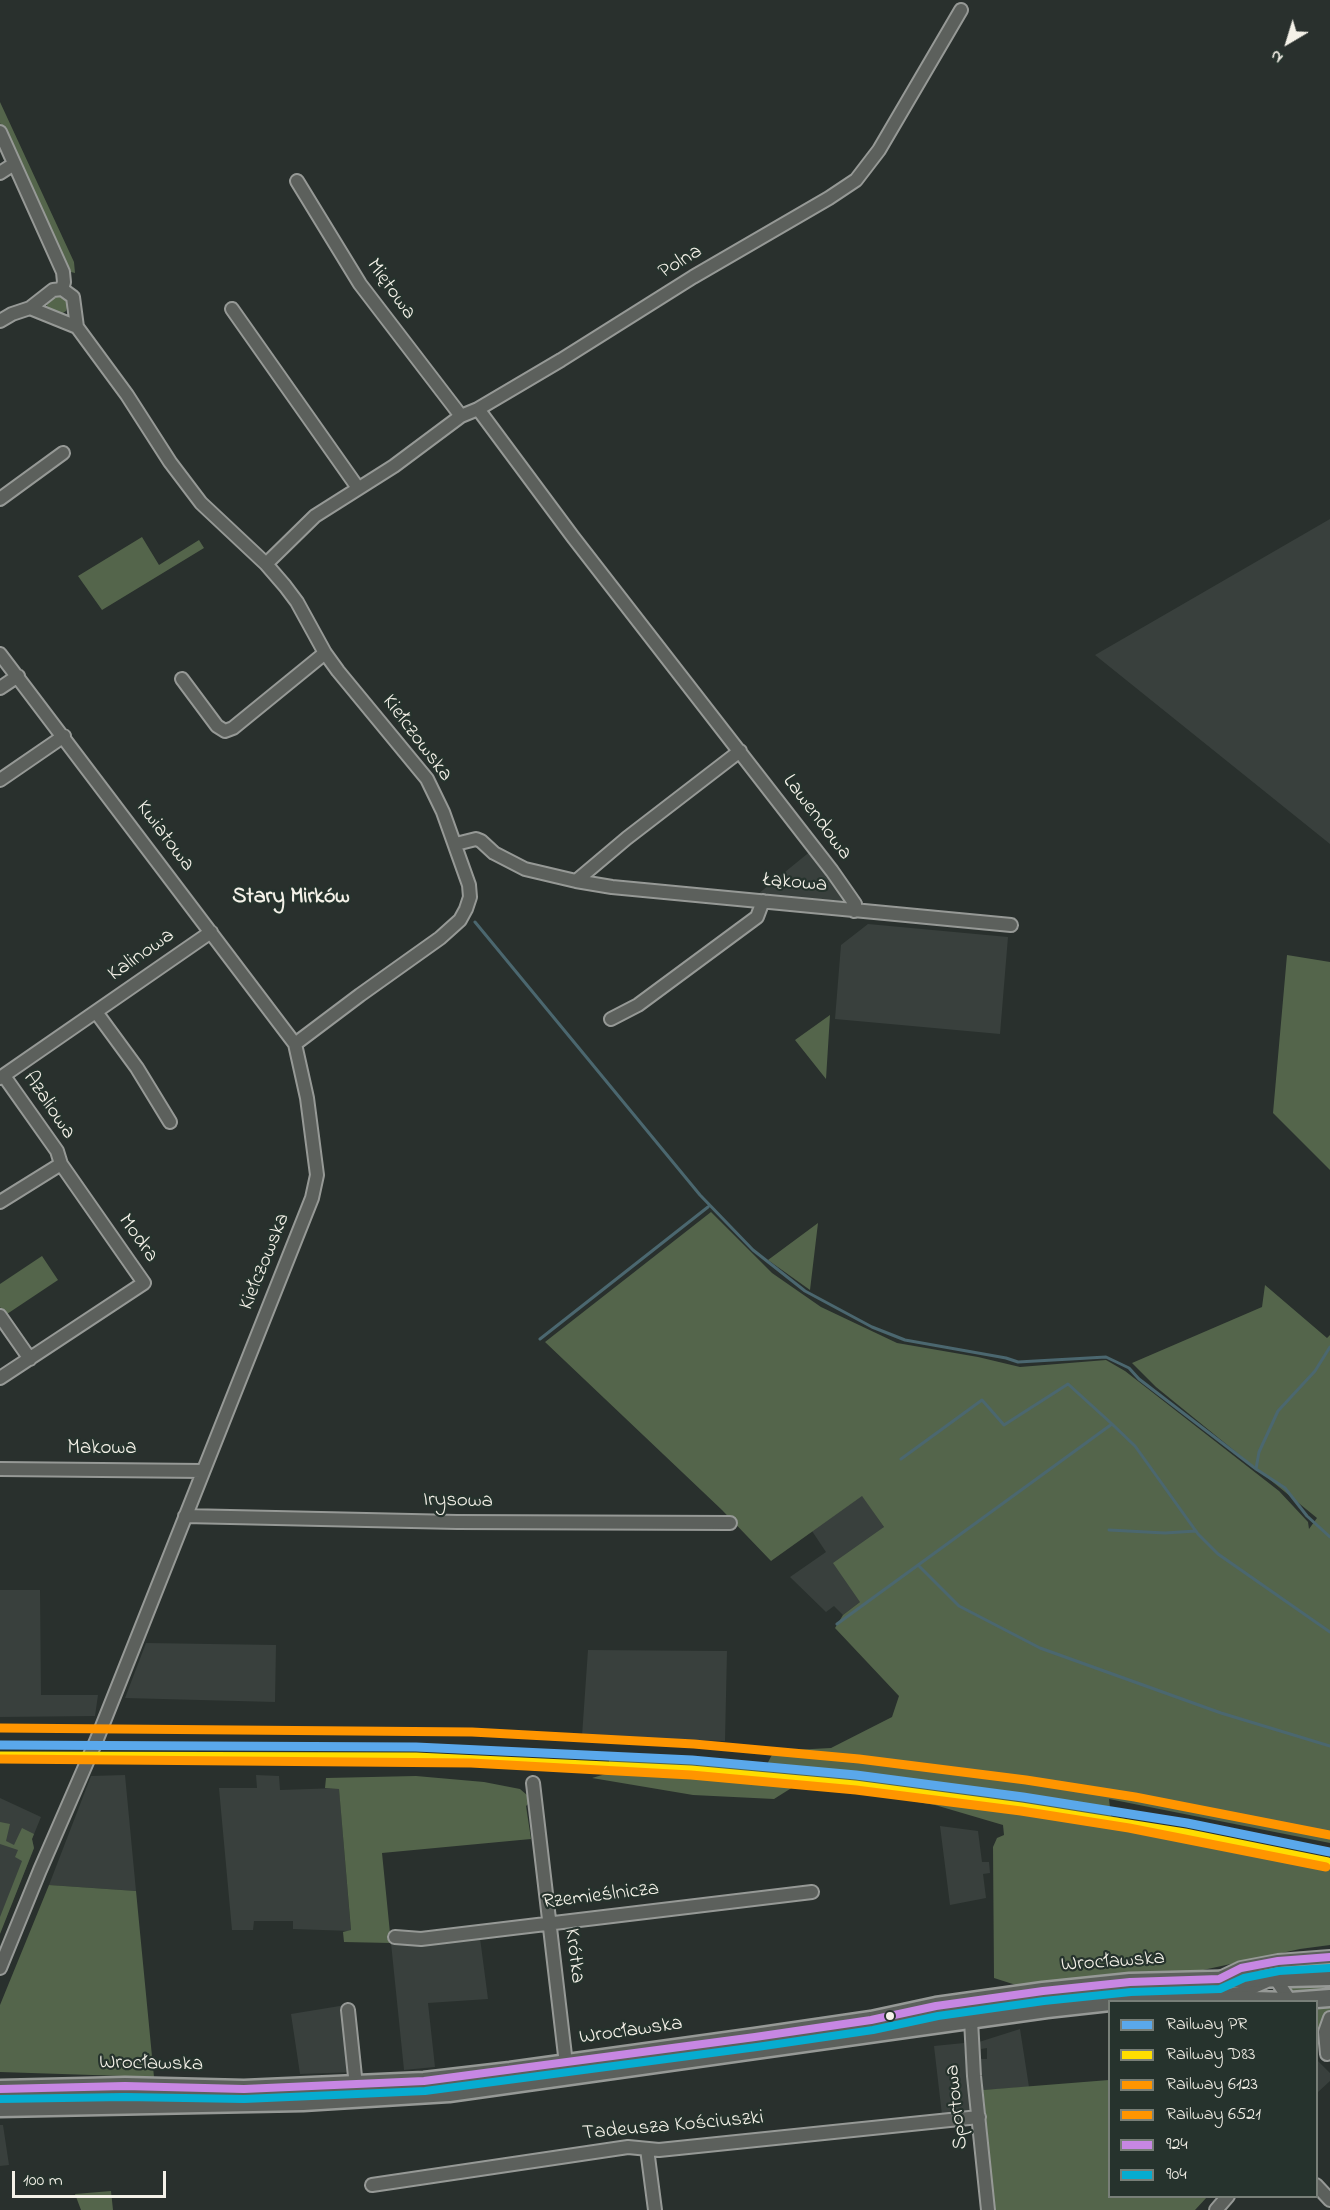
<!DOCTYPE html>
<meta charset="utf-8">
<style>
body{margin:0}
#map{position:relative;width:1330px;height:2210px;overflow:hidden;background:#29302d;font-family:"Indie Flower",sans-serif}
canvas{display:block}
.legend{position:absolute;left:1108px;top:2000px;width:210px;height:198px;box-sizing:border-box;background:#26332d;border:2px solid #787f78;margin:0;padding:8px 10px;list-style:none;font-size:18px;color:#f4f1e8}
.legend li{display:flex;align-items:center;gap:12px;height:30px}
.legend b{width:30px;border:2px solid #787f78}
.north{position:absolute;left:1258px;top:12px;width:60px;height:60px;-webkit-text-stroke:4px #26332d;paint-order:stroke;rotate:218deg;font-size:16px;font-weight:700;line-height:24px;text-align:center;color:#f4f1e8}
.north::after{content:'';display:block;margin:auto;width:21px;height:27px;background:#f4f1e8;clip-path:polygon(50% 0,100% 100%,50% 72%,0 100%)}
.scale{position:absolute;left:12px;top:2171px;width:154px;height:27px;box-sizing:border-box;border:3px solid #f4f1e8;border-top:0;padding-left:8px;font-size:18px;line-height:21px;white-space:nowrap;color:#f4f1e8;-webkit-text-stroke:4px #26332d;paint-order:stroke}
</style>
<div id="map">
<canvas width="1330" height="2210"></canvas>
<ul class="legend">
<li><b style="height:8px;background:#5aa8eb"></b>Railway PR</li>
<li><b style="height:8px;background:#fd0"></b>Railway D83</li>
<li><b style="height:8px;background:#ff9500"></b>Railway 6123</li>
<li><b style="height:8px;background:#ff9500"></b>Railway 6521</li>
<li><b style="height:8px;background:#c787e3"></b>924</li>
<li><b style="height:8px;background:#06acd0"></b>904</li>
</ul>
<div class="north">N</div>
<div class="scale">100 m</div>
</div>
<script>
const g = document.querySelector('canvas').getContext('2d');
g.lineJoin = 'round';
function fillPath(path, color) { g.fillStyle = color; g.fill(path, 'evenodd'); }
const shape = rows => new Path2D(rows.map(r => 'M' + r).join(''));
function strokePath(path, color, width, dash) { g.strokeStyle = color; g.lineWidth = width; g.lineCap = dash ? 'butt' : 'round'; g.setLineDash(dash || []); g.stroke(path); }
function drawText(font, color, halo, rows, align = 'center') {
  g.font = font + ' "Indie Flower",sans-serif'; g.lineWidth = 4.5; g.setLineDash([]); g.textBaseline = 'middle'; g.strokeStyle = halo; g.fillStyle = color; for (const [text, x, y, turn = 0] of rows) {
    g.save(); g.translate(x, y); g.rotate((+turn || 0) * Math.PI / 180); g.textAlign = isNaN(turn) ? turn : align; if (halo) g.strokeText(text, 0, 0); g.fillText(text, 0, 0); g.restore();
  }
}
fillPath(shape([
 [1330,519,1330,844,1095,655],
 [812,850,849,902,758,894],
 [868,924,1008,937,1000,1034,835,1019,841,945],
 [862,1495,884,1527,860,1602,843,1615,834,1606,826,1612,790,1577,826,1552,812,1531],
 [0,1590,40,1590,41,1695,98,1695,95,1716,0,1717],
 [146,1643,276,1645,275,1702,125,1698],
 [588,1650,727,1651,725,1741,582,1736],
 [125,1775,136,1891,49,1885,91,1776],
 [256,1775,279,1776,280,1790,339,1788,351,1931,293,1929,293,1921,254,1921,253,1930,232,1930,219,1788,257,1788],
 [0,1798,41,1817,32,1839,34,1848,0,1933],
 [940,1826,978,1831,982,1862,989,1862,990,1873,983,1874,986,1898,950,1905],
 [480,1938,488,1999,428,2003,435,2067,404,2070,391,1943,420,1943],
 [352,2004,357,2072,300,2074,291,2014],
 [1020,2029,1029,2087,983,2090,980,2059,987,2059,987,2048,981,2049,979,2042],
 [964,2043,971,2112,942,2115,934,2046],
 [1316,2059,1330,2073,1330,2081,1317,2093],
 [0,2125,3,2125,9,2165,0,2166]
]), '#39403d');
fillPath(shape([
 [0,102,74,262,75,273,71,272,46,226,0,123],
 [58,294,66,298,68,304,66,311,60,315,47,309,47,301],
 [142,537,159,565,199,540,204,548,102,610,78,576],
 [1287,955,1330,962,1330,1170,1273,1113],
 [830,1015,826,1079,795,1040],
 [711,1212,772,1273,821,1307,897,1343,978,1357,1020,1367,1106,1360,1125,1371,1279,1491,1308,1522,1309,1529,1317,1518,1156,1387,1132,1363,1262,1307,1265,1285,1327,1338,1330,1335,1330,1843,1109,1799,1111,1816,1330,1862,1330,1945,1300,1949,1203,1970,1016,1985,994,1978,993,1847,997,1838,1004,1835,1003,1825,935,1805,801,1782,774,1799,693,1795,592,1778,609,1773,609,1756,765,1768,774,1751,831,1748,892,1717,899,1696,835,1628,843,1615,860,1602,833,1563,884,1527,862,1496,771,1561,722,1510,545,1342],
 [818,1223,810,1290,768,1260],
 [42,1256,58,1280,7,1314,4,1314,0,1307,0,1284],
 [416,1776,484,1782,520,1789,527,1795,529,1803,526,1806,531,1839,382,1853,391,1943,344,1942,343,1932,351,1930,339,1789,325,1788,326,1778],
 [0,1822,10,1824,6,1841,14,1845,22,1828,34,1834,32,1839,34,1848,0,1934,0,1917,22,1861,15,1857,18,1850,0,1844],
 [49,1885,136,1891,154,2077,0,2072,0,2005],
 [1330,1983,1330,1992,1292,1993,1287,1985],
 [1243,1984,1234,1991,1163,1991,1163,1987],
 [1330,2005,1330,2010,1325,2016,1320,2034,1317,2030,1316,2006],
 [1109,2080,1110,2196,1207,2197,1195,2210,995,2210,983,2090],
 [111,2191,113,2210,81,2210,75,2194]
]), '#54654b');
strokePath(shape([
 [475,922,700,1195,753,1250,805,1291,872,1327,905,1340,1006,1358,1018,1362,1106,1357,1129,1368,1139,1379,1256,1469,1285,1488,1307,1516,1330,1537],
 [540,1339,708,1207],
 [901,1459,982,1400,1004,1425,1068,1384,1112,1424],
 [1256,1469,1259,1452,1278,1411,1315,1371,1330,1347],
 [1109,1530,1165,1533,1196,1531],
 [918,1565,959,1606,1040,1648,1221,1713,1330,1746],
 [837,1624,1112,1424,1135,1446,1198,1534,1218,1554,1330,1632]
]), '#4b676f', 3);
const minor = shape([
 [0,132,63,272,64,282,62,289],
 [0,173,14,164],
 [297,181,360,284,461,416],
 [30,308,77,327],
 [232,309,358,488],
 [0,321,12,314,30,308,53,290,62,289,73,297,77,327,127,395,170,462,201,503,266,564,285,586,297,602,325,653,338,671,427,779,443,812,469,885,470,897,466,909,460,920,440,938,360,995,295,1044],
 [478,409,573,537,832,871,855,904,854,911],
 [0,499,63,453],
 [266,564,315,516,394,466,461,416,478,409,561,360,693,277,829,198,856,180,879,150,961,10],
 [0,654,295,1044,307,1098,317,1175,312,1198,97,1739,40,1870,0,1968],
 [182,679,217,726,225,731,233,728,325,653],
 [0,688,18,676],
 [0,780,64,736],
 [456,844,476,839,481,841,494,853,525,869,576,881,612,887,1011,925],
 [576,881,627,838,740,751],
 [96,1012,137,1068,170,1122],
 [611,1019,638,1005,757,917,763,901],
 [0,1078,211,932],
 [0,1202,61,1164,57,1151,4,1076],
 [0,1316,30,1359],
 [0,1378,144,1283,61,1164],
 [0,1469,203,1471],
 [185,1516,457,1522,730,1523],
 [533,1783,566,2064],
 [395,1937,421,1939,812,1892],
 [1220,1978,1241,1968,1278,1961,1330,1957],
 [1275,1978,1291,2002],
 [1228,1995,1240,1993,1265,1982],
 [967,2001,971,2020,974,2076,988,2210],
 [348,2010,356,2086],
 [1327,2054,1325,2032,1330,2018],
 [647,2149,655,2210],
 [372,2185,628,2147,659,2150,979,2117],
 [1316,2185,1330,2200],
 [1216,2210,1228,2196]
]);
const major = shape([
 [1122,2002,1210,1999,1291,2001,1330,1998],
 [0,2089,125,2086,244,2089,424,2081,510,2071,755,2037,871,2020,936,2006,1043,1991,1130,1982,1330,1977],
 [0,2108,303,2102,449,2093,1047,2009,1110,2002]
]);
strokePath(minor, '#969996', 16);
strokePath(major, '#969996', 21);
strokePath(minor, '#5c605c', 12);
strokePath(major, '#5c605c', 16);
strokePath(shape([
 [0,2089,125,2086,244,2089,424,2081,755,2037,871,2020,936,2006,1043,1991,1130,1982,1219,1979,1241,1968,1278,1961,1330,1957]
]), '#c787e3', 8);
strokePath(shape([
 [0,2099,125,2097,244,2099,425,2091,757,2047,873,2030,938,2016,1044,2001,1131,1992,1220,1989,1244,1978,1279,1971,1330,1968]
]), '#06acd0', 8);
strokePath(shape([
 [0,1745,416,1747,692,1760,856,1775,1023,1797,1187,1823,1330,1852]
]), '#5aa8eb', 9);
strokePath(shape([
 [0,1756,416,1757,691,1770,855,1785,1021,1807,1185,1833,1328,1862]
]), '#fd0', 9);
strokePath(shape([
 [0,1728,472,1732,694,1744,859,1759,1026,1780,1135,1797,1330,1835]
]), '#ff9500', 9);
strokePath(shape([
 [0,1759,471,1763,691,1775,856,1790,1021,1811,1129,1828,1326,1867]
]), '#ff9500', 9);
for (const [x, y, r, color] of [
 [890,2016,5,"#f4f1e8"]
]) { const dot = new Path2D(); dot.arc(x, y, r, 0, 2 * Math.PI); g.fillStyle = color; g.fill(dot); strokePath(dot, '#26332d', 2); }
drawText('21px', '#f4f1e8', '#26332d', [
 ["Polna",681,263,-31],
 ["Miętowa",390,290,54],
 ["Kiełczowska",416,739,53],
 ["Lawendowa",816,818,53],
 ["Kwiatowa",164,837,53],
 ["Łąkowa",795,884,5],
 ["Kalinowa",142,956,-35],
 ["Azaliowa",48,1106,56],
 ["Modra",137,1239,55],
 ["Kiełczowska",266,1262,-68],
 ["Makowa",102,1450],
 ["Irysowa",458,1502,1],
 ["Rzemieślnicza",601,1897,-7],
 ["Krótka",573,1956,83],
 ["Wrocławska",1113,1963,-4],
 ["Wrocławska",631,2032,-8],
 ["Wrocławska",151,2065,1],
 ["Sportowa",958,2107,-96],
 ["Tadeusza Kościuszki",673,2127,-5]
]);
drawText('bold 22px', '#f4f1e8', '#26332d', [
 ["Stary Mirków",291,898]
]);
</script>
